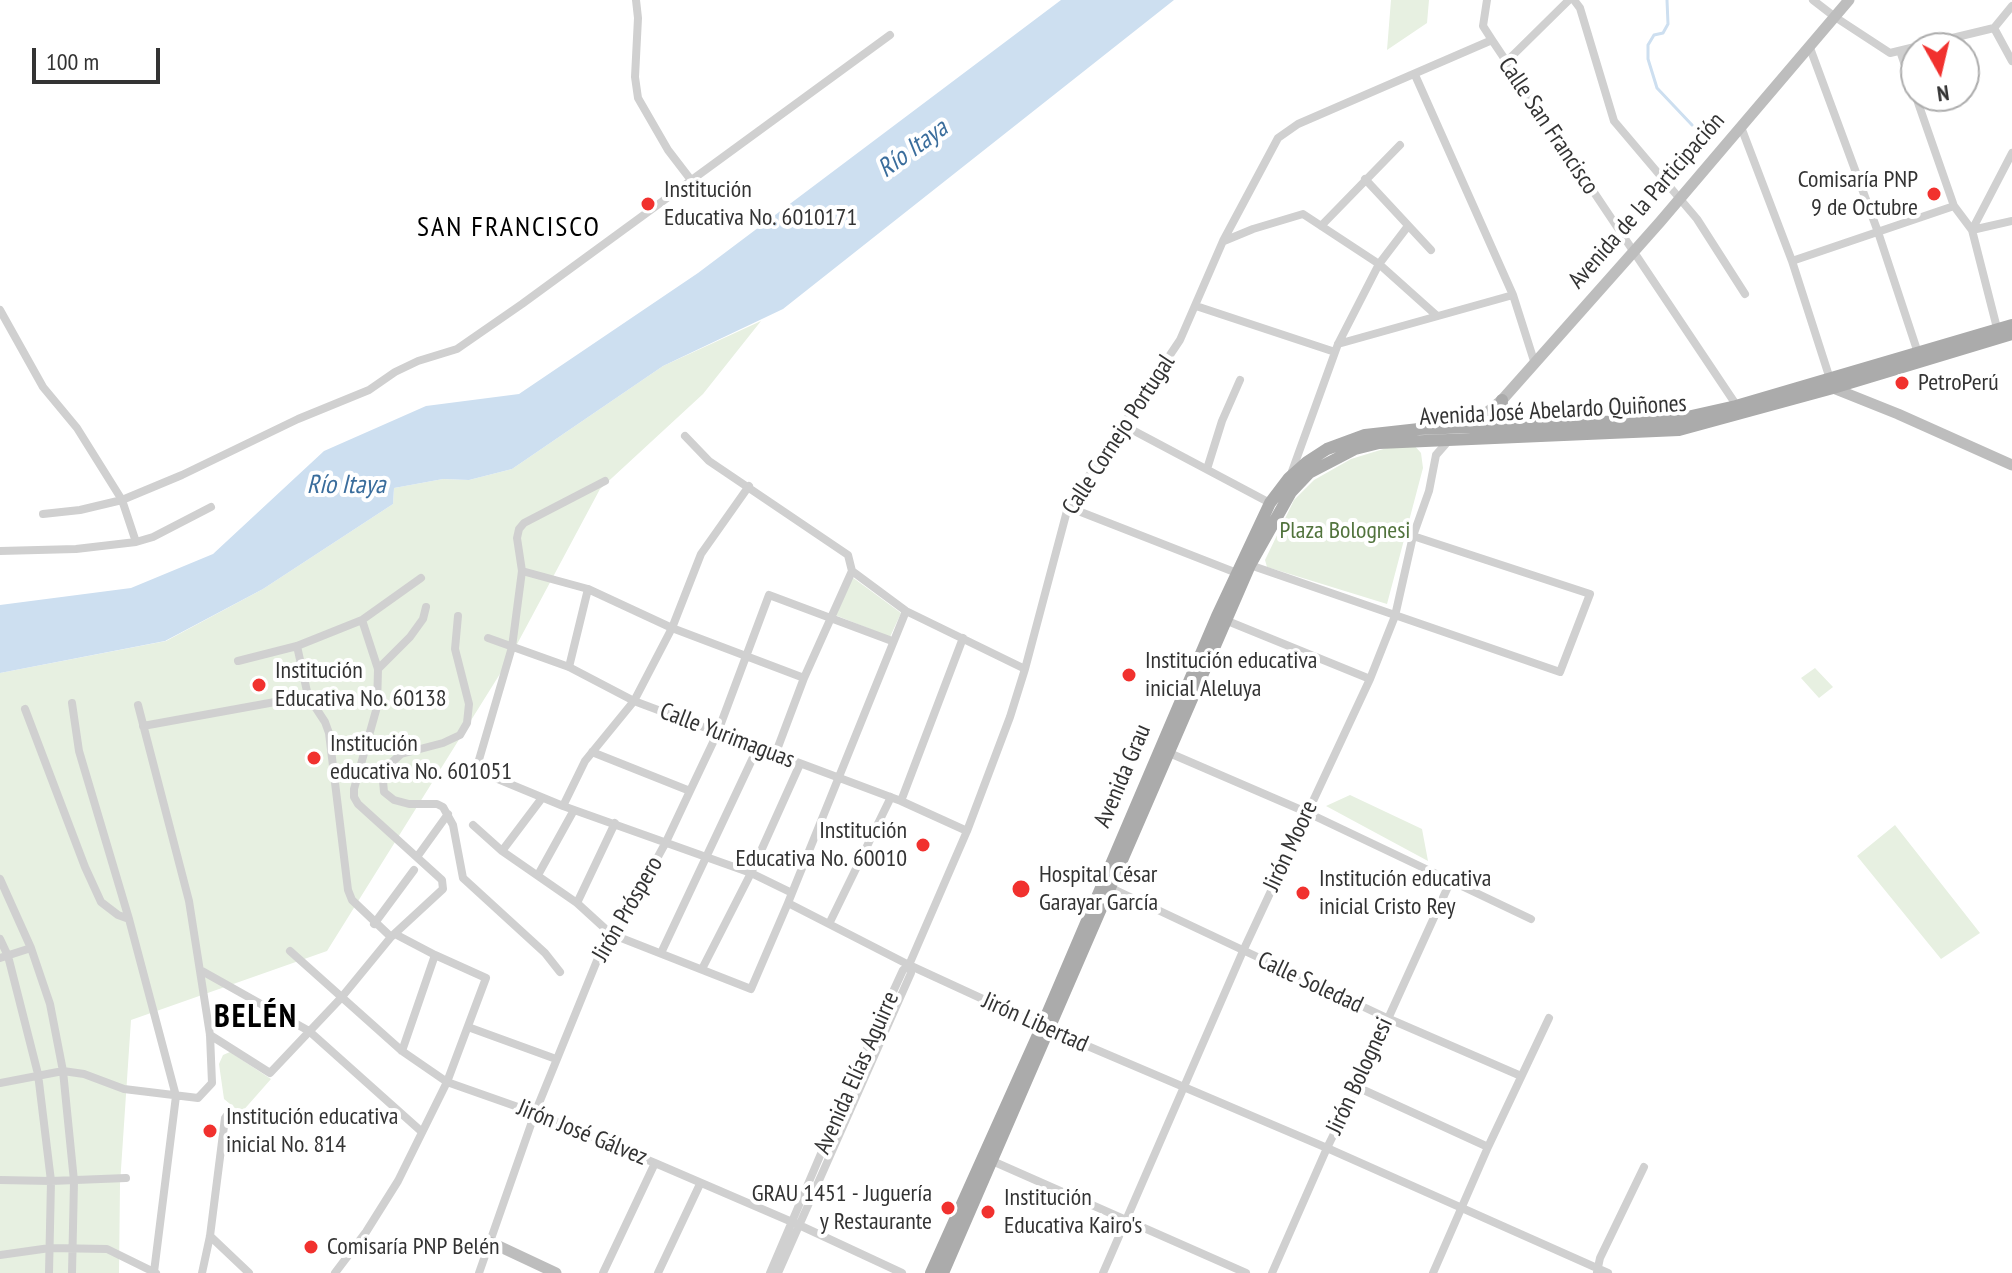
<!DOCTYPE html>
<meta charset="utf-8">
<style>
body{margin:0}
#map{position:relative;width:2012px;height:1273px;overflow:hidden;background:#fff;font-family:"PT Sans Narrow",sans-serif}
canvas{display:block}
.north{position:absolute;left:1900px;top:32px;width:80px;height:80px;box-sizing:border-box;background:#fff;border:2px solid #adadad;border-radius:50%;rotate:172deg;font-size:22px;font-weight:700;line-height:32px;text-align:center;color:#333}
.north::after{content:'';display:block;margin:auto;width:28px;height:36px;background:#f1312e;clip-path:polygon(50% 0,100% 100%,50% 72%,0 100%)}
.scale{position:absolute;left:32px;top:48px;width:128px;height:36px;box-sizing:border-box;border:4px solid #333;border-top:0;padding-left:10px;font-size:24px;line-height:28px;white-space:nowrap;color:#333;-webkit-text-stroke:6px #fff;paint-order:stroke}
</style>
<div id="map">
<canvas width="2012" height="1273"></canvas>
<div class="north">N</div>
<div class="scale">100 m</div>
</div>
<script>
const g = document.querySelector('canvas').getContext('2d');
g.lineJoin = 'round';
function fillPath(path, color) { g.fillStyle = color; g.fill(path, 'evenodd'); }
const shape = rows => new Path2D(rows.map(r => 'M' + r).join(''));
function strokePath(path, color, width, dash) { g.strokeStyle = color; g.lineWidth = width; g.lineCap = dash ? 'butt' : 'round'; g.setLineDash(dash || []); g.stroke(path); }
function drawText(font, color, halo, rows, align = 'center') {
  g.font = font + ' "PT Sans Narrow",sans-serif'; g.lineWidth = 8; g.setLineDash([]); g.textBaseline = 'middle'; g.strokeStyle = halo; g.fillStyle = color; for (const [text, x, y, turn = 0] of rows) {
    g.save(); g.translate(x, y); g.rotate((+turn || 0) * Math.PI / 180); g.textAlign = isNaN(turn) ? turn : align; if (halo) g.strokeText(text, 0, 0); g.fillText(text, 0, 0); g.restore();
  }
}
fillPath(shape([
 [1391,0,1429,0,1427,23,1387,50],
 [761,321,703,394,600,489,508,661,327,951,131,1020,120,1184,119,1273,0,1273,0,673,166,641,263,589,393,504,394,488,443,479,469,480,512,469,663,366],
 [1414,445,1421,453,1423,468,1387,604,1267,567,1265,560,1294,500,1314,480,1351,459,1390,447],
 [852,577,901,613,890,637,835,615],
 [1815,668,1833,687,1819,698,1801,678],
 [1350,795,1422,829,1428,861,1326,806],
 [1895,825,1980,933,1941,959,1857,856],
 [230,1052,271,1079,241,1113,224,1099,219,1064,223,1055]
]), '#e7f0e1');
fillPath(shape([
 [1061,0,1174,0,783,309,663,366,512,469,469,480,443,479,394,488,393,504,263,589,165,641,0,673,0,605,131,588,213,554,324,451,426,406,519,394,698,273]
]), '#cddff0');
strokePath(shape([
 [1667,0,1668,24,1663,33,1654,35,1648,45,1648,59,1657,88,1692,125]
]), '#cddff0', 3);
strokePath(shape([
 [636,0,638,18,635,77,638,98,668,150,691,180],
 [1487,0,1483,26,1492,40,1739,409],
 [1574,0,1580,8,1614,121,1697,219,1745,294],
 [1813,0,1835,17,1890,53,1994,28,2012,6],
 [1994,28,2012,61],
 [1810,48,1878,232,1919,356],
 [1900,51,1954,206,1972,230,1998,332],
 [1506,62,1569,0],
 [1415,75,1513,295,1535,364],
 [1741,127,1792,261,1830,379],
 [1365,179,1431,250],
 [1321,226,1400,145],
 [1972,230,2012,153],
 [1972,230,2012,221],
 [1224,241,1253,229,1303,214,1379,264,1436,315],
 [1792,261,1954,206],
 [1196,306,1335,352],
 [0,310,43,387,77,428,122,500,136,542],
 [1338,344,1513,295],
 [1123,425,1270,503],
 [685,436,709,461,848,555,852,571,906,611,1025,669],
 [1207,469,1222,421,1240,380],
 [1291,474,1338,344,1379,264,1408,226],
 [605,481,524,523,519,529,517,538,522,571,512,647,476,770,563,806,751,873,792,893,788,903,909,965,1050,1030,1327,1148,1608,1273],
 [1068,507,1242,575],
 [43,514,80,510,122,500,182,475,298,419,369,390,395,372,418,361,457,349,522,304,890,35],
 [0,551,76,549,136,542,153,537,211,507],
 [1247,564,1560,672,1590,594,1413,536],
 [522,571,588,589,672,628,804,678],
 [458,616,455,649,469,704,467,723,460,735,443,743,401,754,390,764,383,781,384,792,394,800,409,804,437,804,443,807,453,825,463,878,545,953,560,972],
 [1225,620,1370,679],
 [488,638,569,667,634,701,901,801,967,831],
 [297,646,308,696,325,722,329,733,348,890,352,900,391,937],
 [238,661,297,646,362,620,421,578],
 [569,667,588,589],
 [378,669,410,637,423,619,426,607],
 [72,703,79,751,129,919,176,1096,154,1272],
 [25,709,85,867,101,902,118,915,129,919],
 [143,726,308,696],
 [592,752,690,791],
 [1167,752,1306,812,1531,919],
 [775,755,804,678,852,571],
 [901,801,963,638],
 [563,806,585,761,634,701,672,628,701,554,749,486],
 [473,825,502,851,577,903,611,934,751,989,788,903],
 [502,851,542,798],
 [417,857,448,814],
 [538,875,574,810],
 [0,879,31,948,50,1004,63,1071,74,1181,72,1273],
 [1109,887,1387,1018,1521,1076],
 [792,893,906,611],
 [577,903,615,823],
 [374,924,414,870],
 [829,924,891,797],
 [0,939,8,956,38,1074,51,1181,49,1273],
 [290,951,402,1051,447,1082,535,1113,655,1163,799,1225,902,1273],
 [661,953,757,749],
 [0,958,31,948],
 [702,969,751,873,800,764],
 [202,971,309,1031,422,1132],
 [468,1027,556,1059],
 [210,1035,270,1073,341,998,391,937,443,889,442,880,358,804,354,797,354,789,377,707,378,669,362,620],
 [402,1051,435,955],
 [0,1083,63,1071,84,1074,124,1089,198,1098,212,1083,210,1035,189,901,138,705],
 [1357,1087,1488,1147],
 [990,1160,1246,1273],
 [0,1180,51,1181,126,1178],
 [210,1236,249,1273],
 [0,1255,50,1248,107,1249,156,1273],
 [1597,1272,1600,1258,1644,1167],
 [202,1273,210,1236,225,1118,230,1111],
 [335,1273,366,1232,398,1181,447,1082,486,978,435,955,395,934],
 [479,1273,535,1113,607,936,620,926,666,842,690,791,717,734,769,595,892,641],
 [603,1273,655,1163],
 [658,1273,700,1184],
 [770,1273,852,1081,903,970,909,965,967,831,1010,717,1025,669,1068,507,1180,340,1223,241,1278,138,1298,124,1492,40],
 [778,1273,911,973,909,965],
 [1103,1273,1243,951,1370,679,1395,616,1413,536,1429,491,1436,455,1450,439],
 [1272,1273,1327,1148,1357,1087,1451,880],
 [1433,1273,1488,1147,1549,1018]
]), '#d0d0d0', 8);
strokePath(shape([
 [1831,384,1833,388,1898,414,2012,465],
 [1472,425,1502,400,1660,222,1849,0],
 [490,1242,556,1273]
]), '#bdbdbd', 11);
strokePath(shape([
 [1502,400,1501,419,1512,426],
 [931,1273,1042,1026,1217,616,1270,503,1289,478,1307,462,1327,449,1365,435,1419,429,1678,419,1736,406,2012,325],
 [943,1273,1250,565,1291,492,1309,473,1355,449,1379,443,1679,430,1833,388,2012,334]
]), '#ababab', 12);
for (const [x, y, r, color] of [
 [1934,194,8,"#f1312e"],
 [648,204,8,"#f1312e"],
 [1902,383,8,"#f1312e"],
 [1129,675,8,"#f1312e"],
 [259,685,8,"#f1312e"],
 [314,758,8,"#f1312e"],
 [923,845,8,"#f1312e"],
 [1021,889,10,"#f1312e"],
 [1303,893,8,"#f1312e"],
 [210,1131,8,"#f1312e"],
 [948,1208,8,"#f1312e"],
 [988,1212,8,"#f1312e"],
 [311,1247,8,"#f1312e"]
]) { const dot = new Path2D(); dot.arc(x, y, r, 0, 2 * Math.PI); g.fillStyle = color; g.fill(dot); strokePath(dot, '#fff', 3); }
drawText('24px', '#333', '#fff', [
 ["Calle San Francisco",1548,126,56],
 ["Avenida de la Participación",1647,201,-49],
 ["Avenida José Abelardo Quiñones",1553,411,-3],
 ["Calle Cornejo Portugal",1119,435,-57],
 ["Calle Yurimaguas",727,736,21],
 ["Avenida Grau",1123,776,-67],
 ["Jirón Moore",1291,846,-65],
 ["Jirón Próspero",628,909,-60],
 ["Calle Soledad",1310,983,25],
 ["Jirón Libertad",1035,1023,24],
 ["Avenida Elías Aguirre",857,1073,-66],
 ["Jirón Bolognesi",1360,1076,-65],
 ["Jirón José Gálvez",582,1133,22]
]);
drawText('24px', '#333', '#fff', [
 ["Comisaría PNP",1918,180,"right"],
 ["9 de Octubre",1918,208,"right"],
 ["Institución",664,190],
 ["Educativa No. 6010171",664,218],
 ["PetroPerú",1918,383],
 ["Institución educativa",1145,661],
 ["inicial Aleluya",1145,689],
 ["Institución",275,671],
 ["Educativa No. 60138",275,699],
 ["Institución",330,744],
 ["educativa No. 601051",330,772],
 ["Institución",907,831,"right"],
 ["Educativa No. 60010",907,859,"right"],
 ["Hospital César",1039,875],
 ["Garayar García",1039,903],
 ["Institución educativa",1319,879],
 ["inicial Cristo Rey",1319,907],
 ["Institución educativa",226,1117],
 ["inicial No. 814",226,1145],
 ["GRAU 1451 - Juguería",932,1194,"right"],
 ["y Restaurante",932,1222,"right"],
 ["Institución",1004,1198],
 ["Educativa Kairo's",1004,1226],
 ["Comisaría PNP Belén",327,1247]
], 'left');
drawText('24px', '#51733c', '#fff', [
 ["Plaza Bolognesi",1345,531]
]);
drawText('italic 26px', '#3a6d9c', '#fff', [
 ["Río Itaya",913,149,-36],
 ["Río Itaya",346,486]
]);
g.letterSpacing = '2px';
drawText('28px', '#000', '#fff', [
 ["SAN FRANCISCO",509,228]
]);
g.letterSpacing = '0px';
g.letterSpacing = '2px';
drawText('bold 32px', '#000', '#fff', [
 ["BELÉN",256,1018]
]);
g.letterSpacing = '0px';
</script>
